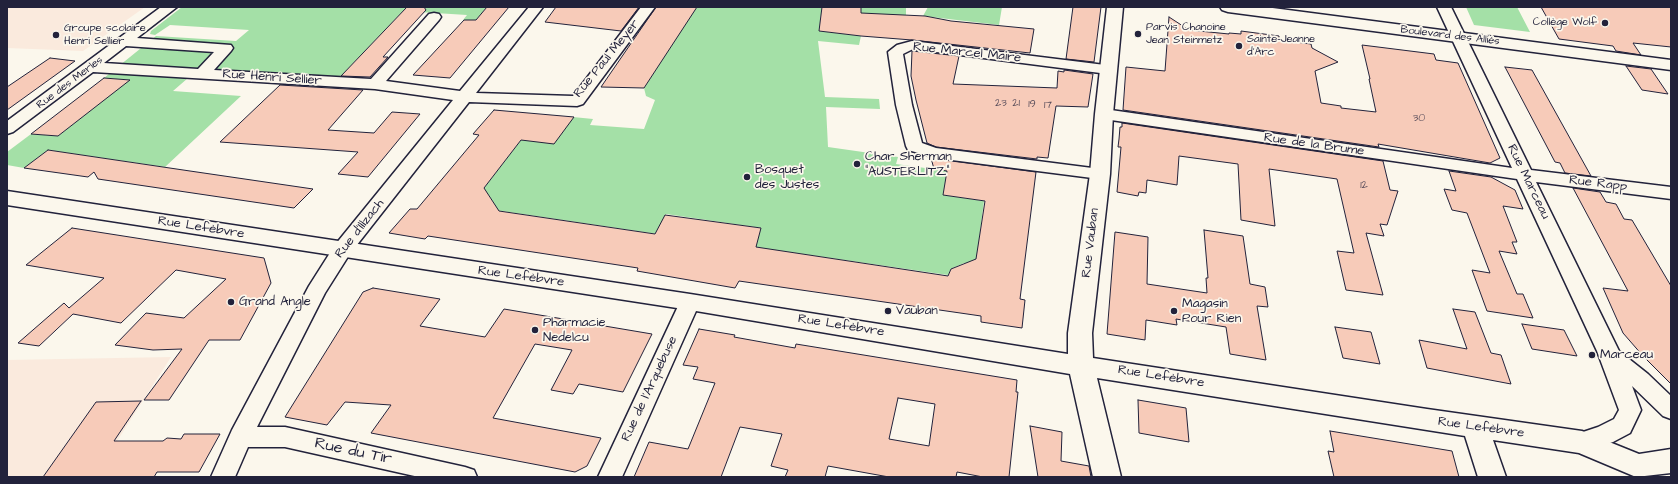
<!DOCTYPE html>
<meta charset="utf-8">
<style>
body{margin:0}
#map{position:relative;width:1678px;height:484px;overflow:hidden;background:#fbf7ec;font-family:"Architects Daughter",sans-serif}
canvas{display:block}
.frame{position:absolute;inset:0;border:8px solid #22223b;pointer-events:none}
</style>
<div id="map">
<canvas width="1678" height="484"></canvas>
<div class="frame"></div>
</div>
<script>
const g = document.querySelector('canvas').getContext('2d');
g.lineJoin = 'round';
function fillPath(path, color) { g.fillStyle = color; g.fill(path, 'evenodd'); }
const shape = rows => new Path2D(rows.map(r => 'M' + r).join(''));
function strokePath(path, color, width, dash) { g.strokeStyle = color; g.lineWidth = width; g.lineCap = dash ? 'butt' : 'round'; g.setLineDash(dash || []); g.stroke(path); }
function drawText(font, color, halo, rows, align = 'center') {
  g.font = font + ' "Architects Daughter",sans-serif'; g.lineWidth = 3.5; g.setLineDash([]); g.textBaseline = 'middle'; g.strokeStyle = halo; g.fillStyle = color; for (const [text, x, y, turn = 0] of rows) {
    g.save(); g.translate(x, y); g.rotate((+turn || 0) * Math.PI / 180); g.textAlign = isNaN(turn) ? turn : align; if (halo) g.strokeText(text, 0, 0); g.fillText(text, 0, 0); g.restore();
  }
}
fillPath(shape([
 [7,7,145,7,83,51,7,48],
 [171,357,94,477,7,477,7,360]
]), '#faeadd');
fillPath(shape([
 [182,7,487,7,476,20,463,20,467,15,403,11,341,76,348,77,338,88,188,78,173,91,241,96,165,167,48,150,24,168,7,165,7,152,31,134,58,136,129,80,104,78,156,36,236,41,249,30,170,25,155,35,150,34,151,31],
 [696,7,822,7,819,31,861,36,859,45,818,41,825,97,879,99,880,109,826,107,828,147,898,157,896,164,947,171,943,195,984,201,976,264,964,263,951,269,948,275,754,247,761,228,666,214,657,234,488,209,493,202,488,194,480,193,521,140,573,117,593,119,590,125,644,129,655,100,646,96,644,88],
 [861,7,906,7,906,15,860,18],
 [928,7,1002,7,999,25,923,16],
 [1466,7,1517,7,1530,32,1474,25]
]), '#a4e0a7');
const building = shape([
 [407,7,424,7,426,10,383,57,388,57,370,77,341,76,407,7],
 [487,7,509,7,450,78,413,75,464,20,476,20,487,7],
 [556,7,639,7,621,31,545,22,556,7],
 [656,7,697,7,644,88,601,87,656,7],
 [822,7,861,7,861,13,925,16,951,21,1034,29,1030,53,912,40,861,36,819,31,822,7],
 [1073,7,1101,7,1094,62,1066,59,1073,7],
 [1541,7,1671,7,1671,47,1633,43,1641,55,1616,51,1613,46,1559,39,1541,7],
 [1169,17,1189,30,1229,34,1229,33,1241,34,1241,31,1279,36,1279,40,1311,44,1312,48,1338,62,1315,71,1321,103,1341,106,1341,108,1376,112,1369,79,1370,79,1362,45,1434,54,1436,60,1458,63,1500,158,1490,163,1378,144,1379,147,1123,110,1126,67,1165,71,1169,17],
 [912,51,959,56,953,84,1057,88,1058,71,1064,72,1064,70,1093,74,1088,107,1056,106,1048,158,1037,157,1037,159,936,147,927,143,916,100,911,76,912,51],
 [50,58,75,61,7,110,7,87,50,58],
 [1626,66,1651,69,1668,94,1642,90,1626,66],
 [1505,67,1532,70,1591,176,1565,173,1560,163,1555,162,1505,67],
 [104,78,130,80,58,136,31,134,104,78],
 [280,85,363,90,328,130,374,133,392,112,420,114,368,177,338,174,358,152,220,142,280,85],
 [494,110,574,117,554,144,521,140,484,188,499,211,655,234,665,215,761,228,756,247,948,276,951,269,976,259,985,201,943,195,947,171,934,169,931,158,1036,172,1020,299,1025,300,1022,328,981,322,981,316,739,281,735,288,637,271,638,268,428,236,425,239,389,233,410,209,417,209,479,135,473,134,494,110],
 [1122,123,1383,161,1390,190,1398,191,1387,225,1380,224,1384,236,1366,233,1383,295,1346,290,1337,251,1354,253,1337,179,1269,169,1275,226,1241,220,1238,164,1179,156,1177,185,1147,180,1146,193,1139,192,1138,196,1117,192,1121,147,1118,147,1119,139,1120,127,1122,127,1122,123],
 [48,150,190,171,313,189,294,208,98,179,94,172,88,177,24,168,48,150],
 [1449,171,1491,177,1515,190,1523,209,1503,206,1517,242,1512,242,1517,254,1499,251,1517,294,1523,294,1533,318,1487,311,1472,270,1490,273,1467,213,1452,210,1444,189,1456,191,1449,171],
 [1573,188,1600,192,1606,202,1616,204,1624,219,1632,220,1671,286,1671,384,1643,356,1623,333,1603,288,1628,291,1573,188],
 [72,228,264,258,271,283,240,340,209,340,169,400,144,400,182,349,153,350,115,345,146,313,184,318,226,279,176,270,121,323,73,314,39,346,18,343,64,303,69,308,104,278,26,265,72,228],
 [1204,230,1243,236,1250,284,1265,287,1268,307,1257,306,1266,360,1230,354,1226,327,1176,319,1177,325,1146,320,1145,340,1107,334,1115,232,1148,237,1147,284,1207,293,1206,278,1208,278,1204,230],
 [373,288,440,299,420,326,485,337,504,309,652,334,623,392,579,384,573,394,551,390,572,350,535,344,493,418,601,438,587,466,575,472,371,433,391,405,345,402,327,425,285,417,363,292,373,288],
 [1453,309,1475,312,1491,353,1501,355,1511,384,1427,368,1419,340,1467,349,1453,309],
 [1522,324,1564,330,1577,356,1532,349,1522,324],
 [1335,327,1371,332,1380,364,1343,358,1335,327],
 [699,329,735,335,734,337,795,348,796,344,1017,380,1016,392,1018,392,1009,477,983,477,957,472,956,477,889,477,828,466,825,477,785,477,788,470,771,466,782,434,740,427,721,477,634,477,649,442,688,449,715,383,693,379,698,367,683,365,699,329],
 [898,398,935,404,929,446,889,439,898,398],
 [1138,400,1186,408,1189,442,1139,433,1138,400],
 [141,401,114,441,163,441,167,438,181,439,184,434,220,434,199,472,157,472,154,477,43,477,96,402,141,401],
 [1030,426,1062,432,1061,461,1089,466,1091,477,1038,477,1030,426],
 [1330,431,1452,451,1459,477,1334,477,1328,451,1334,452,1330,431]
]);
fillPath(building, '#f7cbb9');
strokePath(building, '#22223b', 1);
const minor = shape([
 [161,7,177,7,137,38,231,45,233,48,231,51,214,70,371,79,429,14,434,13,439,14,441,17,439,20,386,81,460,91,529,7,543,7,476,93,573,96,641,7,655,7,583,104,577,106,469,102,349,255,325,293,257,427,285,427,465,467,474,470,477,477,419,477,285,447,248,447,235,477,211,477,232,430,309,286,335,245,453,100,375,89,93,72,13,132,7,134,7,121,161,7],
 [126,46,214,52,198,69,104,63,126,46],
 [1437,7,1451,7,1531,170,1671,187,1671,199,1536,182,1619,351,1648,374,1671,396,1671,419,1663,416,1632,386,1641,410,1630,433,1613,442,1582,452,1574,449,1570,442,1574,435,1598,427,1614,419,1619,410,1597,351,1517,179,1104,119,1098,117,1096,114,1098,111,1104,109,1512,168,1437,7],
 [912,41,1113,66,1116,69,1113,72,1108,74,913,49,903,54,912,105,922,143,936,148,1100,169,1106,170,1109,174,1106,178,1100,179,936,158,908,150,906,146,896,105,888,52,897,45,912,41],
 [690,295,697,297,700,302,622,477,598,477,680,302,683,297,690,295]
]);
const secondary = shape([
 [1107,7,1123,7,1113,114,1110,174,1092,333,1093,358,1427,409,1582,431,1639,454,1671,449,1671,473,1636,477,1579,453,1493,440,1506,477,1478,477,1465,436,1097,378,1121,477,1093,477,1070,374,690,310,7,205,7,191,690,294,1068,354,1068,333,1090,174,1095,114,1107,7],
 [1220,7,1265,7,1671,60,1671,70,1228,12,1222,10,1220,7]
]);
strokePath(minor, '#22223b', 3);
strokePath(secondary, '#22223b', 3);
fillPath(minor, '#fbf7ec');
fillPath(secondary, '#fbf7ec');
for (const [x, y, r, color] of [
 [1605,23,4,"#22223b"],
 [1138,34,4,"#22223b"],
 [56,35,4,"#22223b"],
 [1239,46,4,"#22223b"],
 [857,164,4,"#22223b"],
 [747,177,4,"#22223b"],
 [231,302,4,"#22223b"],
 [888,311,4,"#22223b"],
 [1174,311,4,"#22223b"],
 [535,330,4,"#22223b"],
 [1592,355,4,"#22223b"]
]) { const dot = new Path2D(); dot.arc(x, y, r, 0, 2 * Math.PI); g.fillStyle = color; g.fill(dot); strokePath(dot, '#fbf7ec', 1.5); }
drawText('11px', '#22223b', '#fbf7ec', [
 ["Collège Wolf",1597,23,"right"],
 ["Parvis Chanoine",1146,28],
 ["Jean Steinmetz",1146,41],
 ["Groupe scolaire",64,29],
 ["Henri Sellier",64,42],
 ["Sainte-Jeanne",1247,40],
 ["d'Arc",1247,53]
], 'left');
drawText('11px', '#22223b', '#fbf7ec', [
 ["Boulevard des Alliés",1450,36,7],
 ["Rue des Merles",70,83,-37]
]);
drawText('11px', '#574c5a', null, [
 ["23",1001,104],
 ["21",1016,104],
 ["19",1032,105],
 ["17",1048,106],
 ["30",1419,119],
 ["12",1364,186]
]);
drawText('13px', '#22223b', '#fbf7ec', [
 ["Rue Marcel Maire",967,53,6],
 ["Rue Paul Meyer",607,59,-51],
 ["Rue Henri Sellier",272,78,4],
 ["Rue de la Brume",1314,145,8],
 ["Rue Marceau",1528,182,64],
 ["Rue Rapp",1598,184,7],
 ["Rue Lefèbvre",201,228,9],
 ["Rue d'Illzach",360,229,-52],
 ["Rue Vauban",1091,243,-83],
 ["Rue Lefèbvre",521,277,8],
 ["Rue Lefèbvre",841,326,9],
 ["Rue Lefèbvre",1161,377,9],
 ["Rue de l'Arquebuse",650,389,-65],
 ["Rue Lefèbvre",1481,428,8]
]);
drawText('13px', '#22223b', '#fbf7ec', [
 ["Char Sherman",865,157],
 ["\"AUSTERLITZ\"",865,172],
 ["Bosquet",755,170],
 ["des Justes",755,185],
 ["Grand Angle",239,302],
 ["Magasin",1182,304],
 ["Pour Rien",1182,319],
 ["Vauban",896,311],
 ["Pharmacie",543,323],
 ["Nedelcu",543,338],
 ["Marceau",1600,355]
], 'left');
drawText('16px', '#22223b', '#fbf7ec', [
 ["Rue du Tir",353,452,12]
]);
</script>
